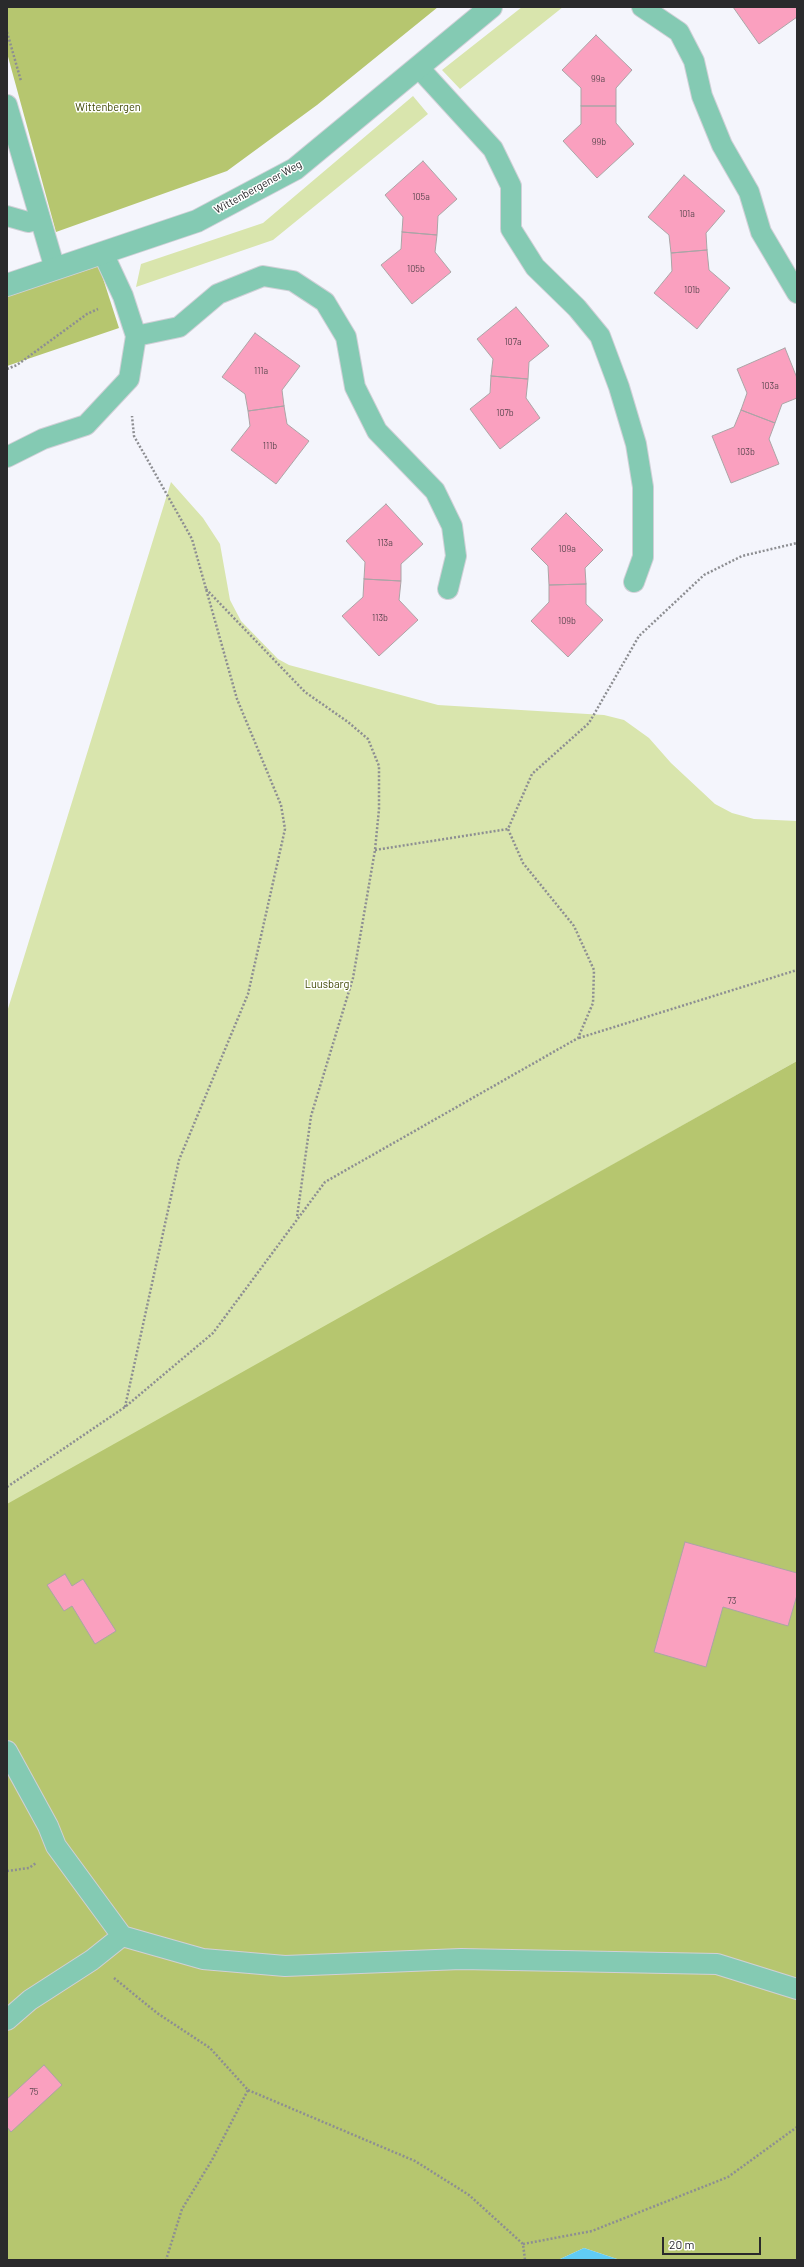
<!DOCTYPE html>
<style>
body{margin:0}
#map{position:relative;width:804px;height:2267px;overflow:hidden;background:#f4f5fc;font-family:Barlow,sans-serif}
canvas{display:block}
.frame{position:absolute;inset:0;border:8px solid #2a2a2c;pointer-events:none}
.scale{position:absolute;left:662px;top:2237px;width:99px;height:18px;box-sizing:border-box;border:2px solid #2a2a2c;border-top:0;padding-left:5px;font-size:12px;line-height:14px;white-space:nowrap;color:#2a2a2c;-webkit-text-stroke:3px #fff;paint-order:stroke}
</style>
<div id="map">
<canvas width="804" height="2267"></canvas>
<div class="frame"></div>
<div class="scale">20 m</div>
</div>
<script>
const g = document.querySelector('canvas').getContext('2d');
g.lineJoin = 'round';
function fillPath(path, color) { g.fillStyle = color; g.fill(path, 'evenodd'); }
const shape = rows => new Path2D(rows.map(r => 'M' + r).join(''));
function strokePath(path, color, width, dash) { g.strokeStyle = color; g.lineWidth = width; g.lineCap = dash ? 'butt' : 'round'; g.setLineDash(dash || []); g.stroke(path); }
function drawText(font, color, halo, rows, align = 'center') {
  g.font = font + ' Barlow,sans-serif'; g.lineWidth = 3; g.setLineDash([]); g.textBaseline = 'middle'; g.strokeStyle = halo; g.fillStyle = color; for (const [text, x, y, turn = 0] of rows) {
    g.save(); g.translate(x, y); g.rotate((+turn || 0) * Math.PI / 180); g.textAlign = isNaN(turn) ? turn : align; if (halo) g.strokeText(text, 0, 0); g.fillText(text, 0, 0); g.restore();
  }
}
fillPath(shape([
 [522,7,563,7,460,89,442,70],
 [413,96,428,114,273,240,136,287,141,264,263,223],
 [171,482,203,518,220,544,230,600,241,621,278,659,289,665,438,705,604,715,624,720,649,738,671,763,715,804,732,813,754,819,797,821,797,1061,7,1506,7,1012]
]), '#d9e5ad');
fillPath(shape([
 [7,7,438,7,317,105,227,171,56,232,7,53],
 [99,266,119,328,7,366,7,296],
 [797,1061,797,2260,620,2260,584,2248,558,2260,7,2260,7,1504]
]), '#b6c66f');
fillPath(shape([
 [584,2248,620,2260,558,2260]
]), '#61ccf4');
const building = shape([
 [733,7,797,7,797,17,759,44,733,7],
 [596,35,632,70,616,88,616,106,581,106,581,88,562,70,596,35],
 [581,106,616,106,616,123,634,144,597,178,563,141,581,124,581,106],
 [423,161,457,199,438,216,437,235,402,232,403,217,385,195,423,161],
 [684,175,725,211,706,233,707,250,671,253,669,235,648,217,684,175],
 [402,232,437,235,435,252,451,272,412,304,381,265,401,249,402,232],
 [707,250,709,270,730,288,697,329,654,293,672,271,671,253,707,250],
 [516,307,549,346,529,362,528,379,491,376,493,359,477,339,516,307],
 [255,333,300,366,282,390,284,406,248,411,245,394,222,377,255,333],
 [785,348,797,378,797,398,782,404,775,423,741,410,747,393,737,369,785,348],
 [491,376,528,379,526,398,540,418,500,449,470,409,490,393,491,376],
 [284,406,287,424,309,441,276,484,231,450,250,426,248,411,284,406],
 [741,410,775,423,769,439,779,464,731,483,712,436,734,427,741,410],
 [386,504,423,544,401,564,401,581,364,579,365,562,346,541,386,504],
 [566,513,603,550,585,568,586,584,549,585,548,566,531,549,566,513],
 [364,579,401,581,399,600,418,620,379,656,342,616,363,597,364,579],
 [586,584,586,604,603,620,568,657,531,621,549,602,549,585,586,584],
 [685,1542,797,1573,797,1595,788,1626,723,1607,706,1667,654,1652,685,1542],
 [65,1574,72,1586,83,1579,116,1631,95,1644,72,1606,64,1611,47,1585,65,1574],
 [44,2065,62,2085,11,2132,7,2127,7,2099,44,2065]
]);
fillPath(building, '#faa0bf');
strokePath(building, '#aba4a6', 1);
const lane = shape([
 [642,7,679,32,694,61,702,96,722,145,749,192,761,232,797,293],
 [419,68,493,149,511,186,511,229,535,267,577,308,600,336,619,387,636,444,643,487,643,557,634,582],
 [7,105,55,269],
 [7,216,28,222,40,219],
 [136,336,179,327,218,294,263,276,293,281,325,302,346,337,355,387,377,431,435,491,452,526,456,556,448,589],
 [7,457,43,439,86,425,129,379,136,336,123,296,103,253],
 [7,1751,48,1826,56,1846,122,1936,203,1959,285,1966,461,1959,717,1964,797,1989],
 [7,2020,30,2000,92,1960,122,1936]
]);
const street = shape([
 [7,285,197,221,295,169,491,7]
]);
strokePath(lane, '#d0d0d7', 22);
strokePath(street, '#d0d0d7', 24);
strokePath(shape([
 [7,32,21,81],
 [7,369,17,365,87,314,98,309],
 [206,589,305,692,348,722,368,739,379,766,379,809,375,850,353,978,311,1116,297,1217],
 [375,850,508,829],
 [579,1038,797,970],
 [125,1407,179,1160,248,994,285,829,281,805,237,699,192,539,134,436,132,416],
 [7,1487,125,1407,213,1333,325,1182,578,1038,593,1003,594,970,574,926,523,863,508,829,532,774,589,723,639,636,704,575,742,556,797,543],
 [7,1871,29,1868,36,1863],
 [114,1978,157,2013,210,2048,248,2090,212,2160,182,2209,166,2260],
 [248,2090,415,2161,469,2195,523,2244,525,2260],
 [523,2244,592,2231,728,2177,797,2127]
]), '#8d8e92', 2.5, [2, 2]);
strokePath(lane, '#84cab3', 20);
strokePath(street, '#84cab3', 22);
drawText('9px', '#5e4851', null, [
 ["99a",598,79],
 ["99b",599,142],
 ["105a",421,197],
 ["101a",687,214],
 ["105b",416,269],
 ["101b",692,290],
 ["107a",513,342],
 ["111a",261,371],
 ["103a",770,386],
 ["107b",505,413],
 ["111b",270,446],
 ["103b",746,452],
 ["113a",385,543],
 ["109a",567,549],
 ["113b",380,618],
 ["109b",567,621],
 ["73",732,1601],
 ["75",34,2092]
]);
drawText('11px', '#3e4702', '#fff', [
 ["Wittenbergen",108,107],
 ["Luusbarg",327,984]
]);
drawText('11px', '#2a2a2c', '#fff', [
 ["Wittenbergener Weg",258,187,-29]
]);
</script>
